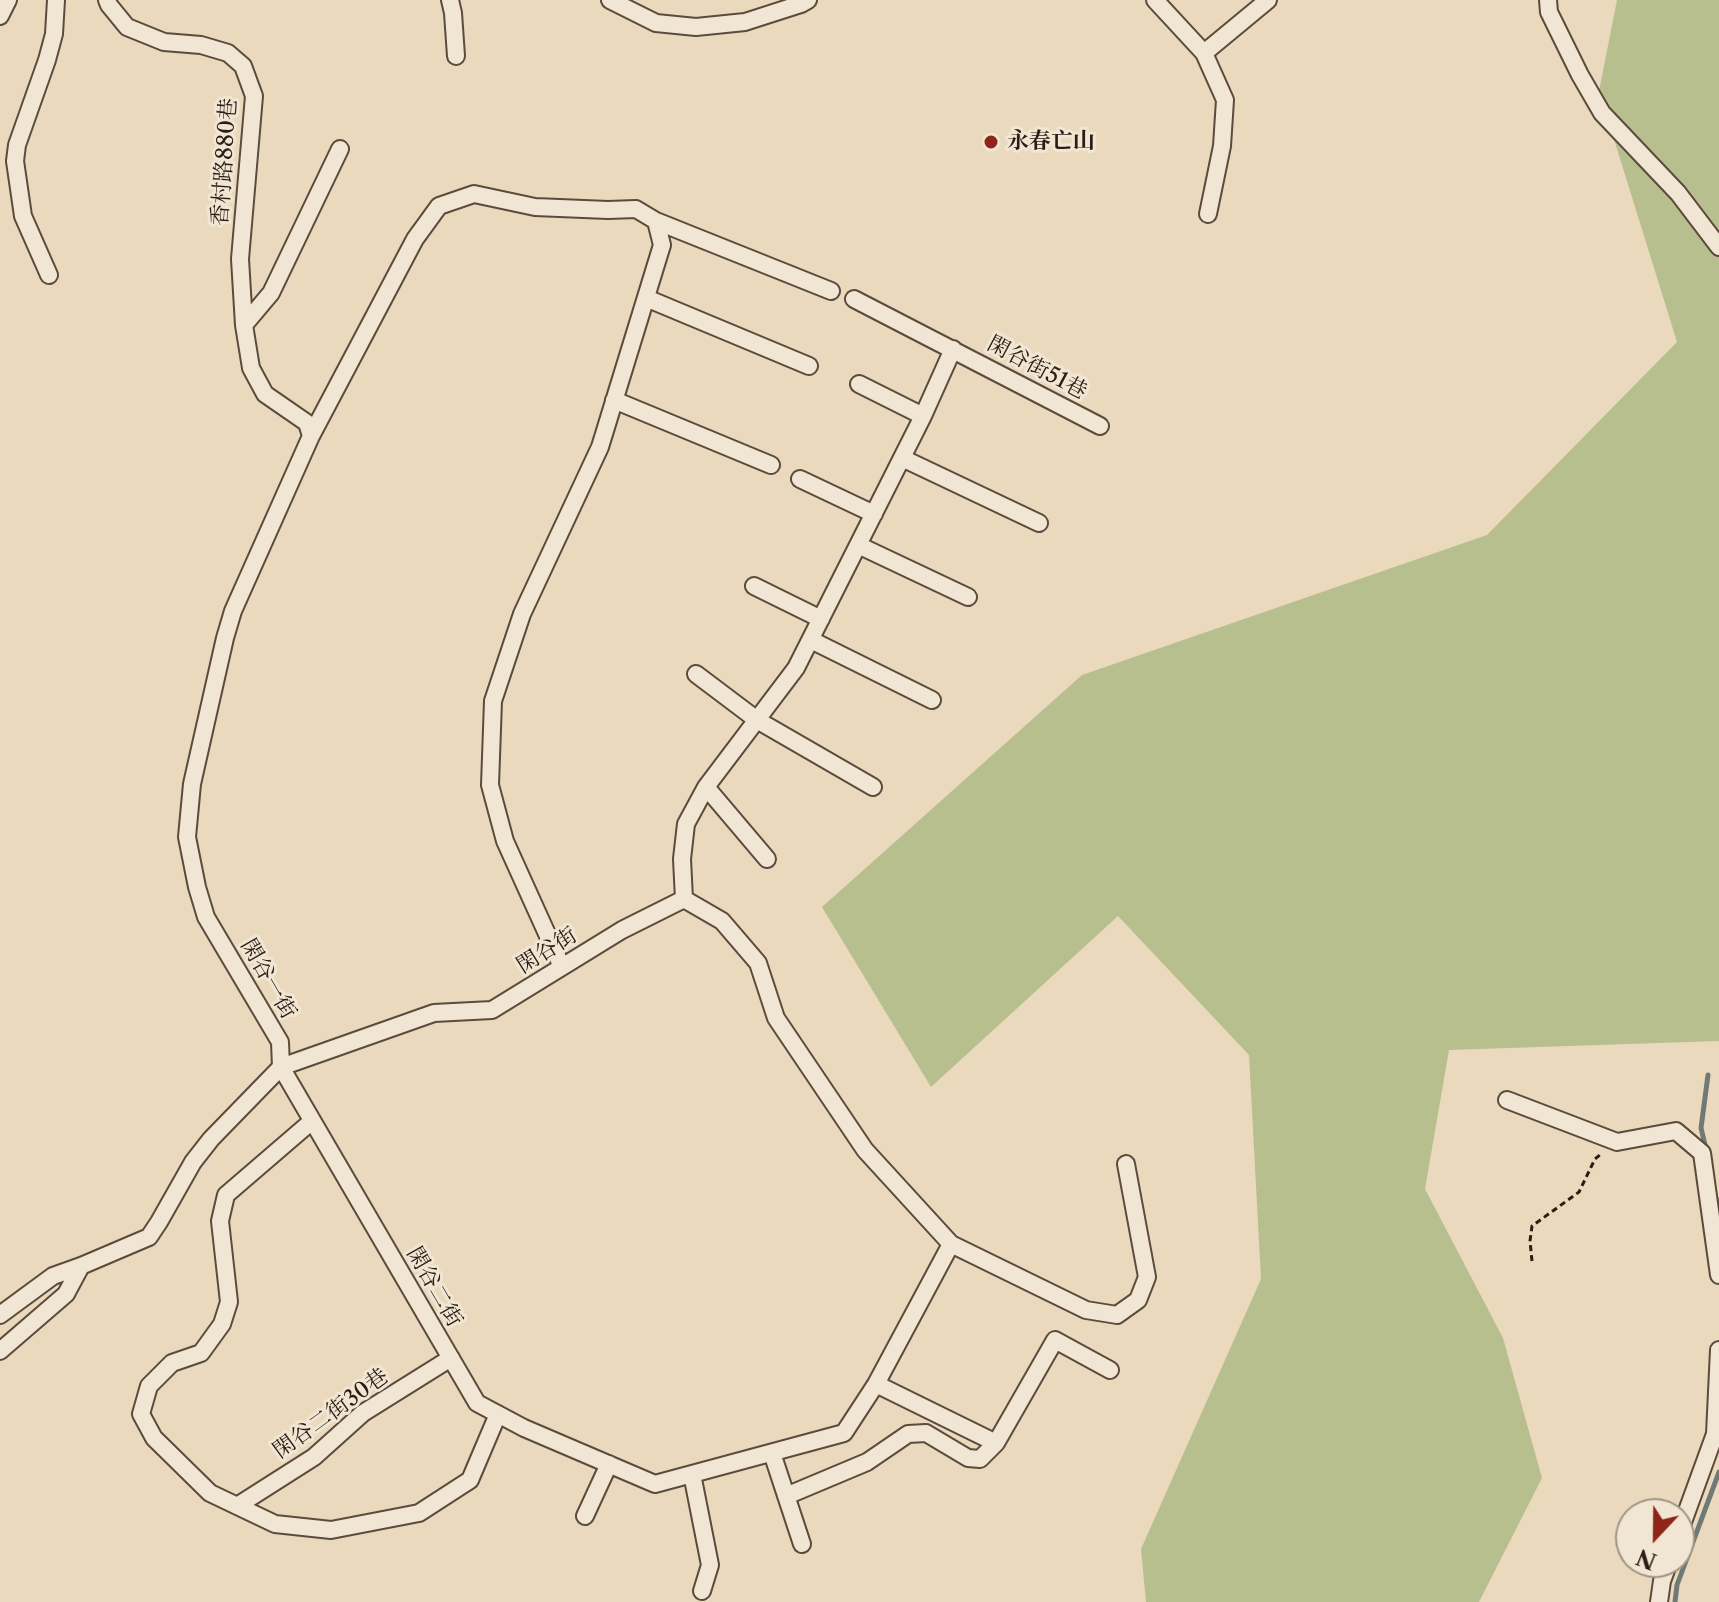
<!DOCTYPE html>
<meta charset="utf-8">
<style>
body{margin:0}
#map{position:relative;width:1719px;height:1602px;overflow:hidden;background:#ead9bc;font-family:"Libre Caslon Text",serif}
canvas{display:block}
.north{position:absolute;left:1615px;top:1498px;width:80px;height:80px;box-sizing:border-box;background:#f1e6d3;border:2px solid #a29586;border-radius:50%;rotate:202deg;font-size:22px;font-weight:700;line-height:32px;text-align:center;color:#2c1c13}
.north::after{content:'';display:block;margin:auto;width:28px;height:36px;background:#8f2418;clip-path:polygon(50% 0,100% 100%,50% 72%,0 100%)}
</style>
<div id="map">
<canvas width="1719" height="1602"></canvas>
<div class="north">N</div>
</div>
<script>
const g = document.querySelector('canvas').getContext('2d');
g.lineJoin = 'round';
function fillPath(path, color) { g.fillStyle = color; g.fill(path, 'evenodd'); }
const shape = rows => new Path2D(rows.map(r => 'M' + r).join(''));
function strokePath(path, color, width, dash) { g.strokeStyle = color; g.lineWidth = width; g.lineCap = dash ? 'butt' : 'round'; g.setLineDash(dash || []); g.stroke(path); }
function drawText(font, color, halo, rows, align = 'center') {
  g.font = font + ' "Libre Caslon Text","Noto Serif TC",serif'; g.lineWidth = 6; g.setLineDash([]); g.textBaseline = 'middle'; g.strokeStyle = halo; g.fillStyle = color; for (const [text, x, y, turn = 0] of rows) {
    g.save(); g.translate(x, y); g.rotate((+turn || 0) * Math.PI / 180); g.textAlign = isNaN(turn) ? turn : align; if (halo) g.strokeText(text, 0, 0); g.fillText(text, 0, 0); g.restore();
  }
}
fillPath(shape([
 [1617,0,1719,0,1719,1041,1449,1050,1425,1189,1503,1338,1542,1478,1479,1602,1146,1602,1141,1549,1261,1279,1249,1055,1118,916,931,1087,822,907,1082,675,1487,535,1677,342,1599,91]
]), '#b8bf8f');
strokePath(shape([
 [1706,1149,1701,1128,1708,1075],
 [1716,1198,1719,1214],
 [1675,1602,1677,1585,1719,1472]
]), '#6f7a77', 5);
const minor = shape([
 [107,0,109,5,127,27,164,42,201,45,228,53,243,66,254,96,240,259,244,325,251,368,265,394,307,423,311,436],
 [450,0,453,13,456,56],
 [610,0,656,23,696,27,745,22,801,4,808,0],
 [1155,0,1204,53,1225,100,1222,146,1208,214],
 [1548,0,1549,12,1580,75,1602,113,1678,193,1719,247],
 [0,16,8,0],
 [1204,53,1268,0],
 [656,221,831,291],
 [49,275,23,216,15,161,17,145,47,60,54,34,56,0],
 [646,298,809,366],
 [854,299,1100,426],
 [244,325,271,293,340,149],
 [859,384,923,416],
 [614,400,771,465],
 [902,458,1039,523],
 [800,479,874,514],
 [858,545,968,597],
 [754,586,821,619],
 [811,640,932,700],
 [696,674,757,720,873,787],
 [706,787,767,859],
 [684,899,682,859,686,824,706,787,796,668,923,416,953,349],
 [562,967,505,841,490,785,493,701,522,614,600,447,662,245,656,221,636,209,608,210,535,207,474,194,439,206,415,239,311,436,233,611,225,638,192,784,187,837,197,887,206,917,280,1042,281,1067,477,1403,524,1428,655,1484,844,1433,876,1384,951,1244],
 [1507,1100,1617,1142,1676,1131,1702,1153,1719,1275],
 [312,1121,226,1195,220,1221,229,1302,222,1324,201,1353,172,1363,149,1386,141,1414,154,1438,210,1493,275,1524,331,1530,419,1513,470,1480,498,1414],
 [0,1315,53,1276,81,1266,149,1237,159,1222,193,1162,211,1139,281,1067,434,1013,492,1010,622,930,684,899,722,921,758,963,776,1018,865,1150,951,1244,1086,1310,1117,1315,1138,1300,1147,1277,1126,1164],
 [0,1351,66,1294,81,1266],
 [876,1384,996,1443,1055,1340,1110,1370],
 [772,1453,802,1544],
 [692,1474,710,1565,702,1591],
 [786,1496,867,1462,908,1434,926,1433,968,1458,980,1459,996,1443],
 [237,1506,314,1457,363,1413,451,1358],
 [585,1516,609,1464],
 [1679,1533,1715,1434,1719,1350],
 [1659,1602,1662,1581,1669,1562]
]);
strokePath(minor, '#5c4b3d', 20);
strokePath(shape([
 [1532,1261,1530,1241,1532,1226,1579,1192,1595,1159,1601,1154]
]), '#2c1c13', 3, [6, 4]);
strokePath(minor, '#f1e6d3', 16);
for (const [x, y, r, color] of [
 [991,142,8,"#8f2418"]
]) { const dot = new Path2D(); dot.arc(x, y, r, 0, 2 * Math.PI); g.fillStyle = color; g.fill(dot); strokePath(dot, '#f1e6d3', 3); }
drawText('bold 22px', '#2c1c13', '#f1e6d3', [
 ["永春亡山",1007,142]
], 'left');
drawText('22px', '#2c1c13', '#f1e6d3', [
 ["香村路880巷",225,162,-86],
 ["閑谷街51巷",1037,368,28],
 ["閑谷街",547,951,-32],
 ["閑谷一街",268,979,60],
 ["閑谷二街",434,1287,60],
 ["閑谷二街30巷",331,1414,-36]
]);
</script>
